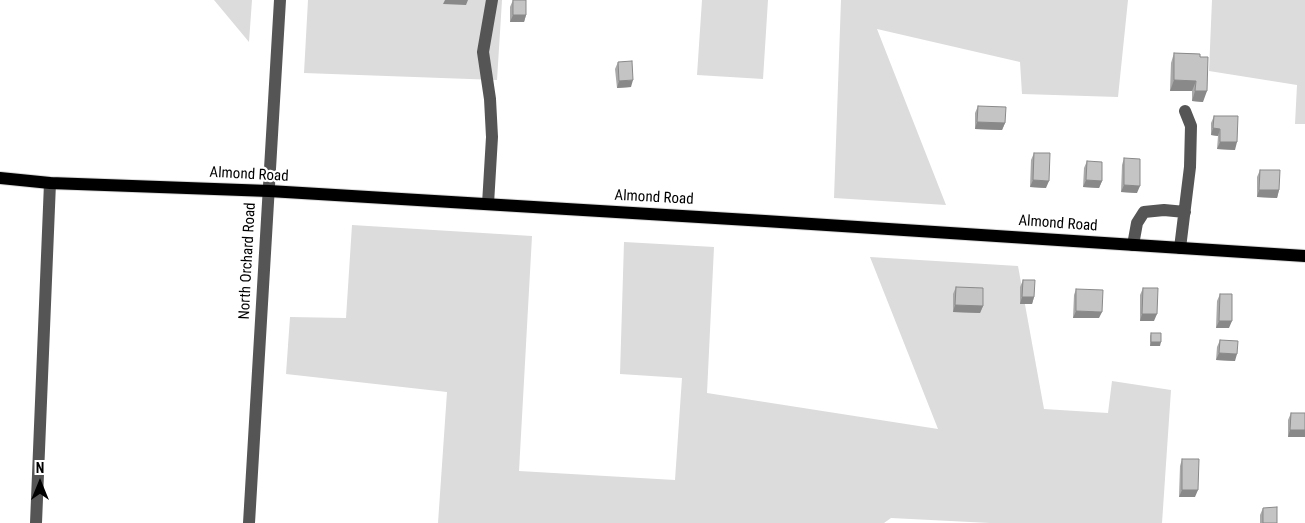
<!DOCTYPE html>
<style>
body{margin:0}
#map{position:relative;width:1305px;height:523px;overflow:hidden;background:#fff;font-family:"Roboto Condensed",sans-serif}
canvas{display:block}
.north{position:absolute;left:15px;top:458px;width:50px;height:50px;-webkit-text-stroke:4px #fff;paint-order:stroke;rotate:0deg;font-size:14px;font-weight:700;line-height:20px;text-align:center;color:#000}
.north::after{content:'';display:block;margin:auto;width:18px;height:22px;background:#000;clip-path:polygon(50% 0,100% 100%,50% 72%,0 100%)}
</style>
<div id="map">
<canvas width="1305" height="523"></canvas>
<div class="north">N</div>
</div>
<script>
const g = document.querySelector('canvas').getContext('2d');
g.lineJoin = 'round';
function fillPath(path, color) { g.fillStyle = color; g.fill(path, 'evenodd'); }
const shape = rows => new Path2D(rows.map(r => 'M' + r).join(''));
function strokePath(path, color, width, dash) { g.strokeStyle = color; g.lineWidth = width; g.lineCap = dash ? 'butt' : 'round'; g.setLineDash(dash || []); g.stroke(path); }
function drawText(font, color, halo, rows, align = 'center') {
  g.font = font + ' "Roboto Condensed",sans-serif'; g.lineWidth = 4.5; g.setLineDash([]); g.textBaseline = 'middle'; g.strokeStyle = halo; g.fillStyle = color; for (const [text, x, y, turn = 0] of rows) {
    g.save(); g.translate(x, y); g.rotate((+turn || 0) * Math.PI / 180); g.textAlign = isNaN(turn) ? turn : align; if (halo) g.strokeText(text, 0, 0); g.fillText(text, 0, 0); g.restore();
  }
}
fillPath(shape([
 [214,0,252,0,249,42],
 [308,0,502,0,497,80,304,73],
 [702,0,768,0,763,79,697,75],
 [841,0,1128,0,1118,97,1022,94,1020,62,877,29,946,205,834,198],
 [1212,0,1305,0,1305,124,1295,124,1297,85,1209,71],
 [352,225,532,236,519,471,675,480,682,378,620,374,624,242,714,247,707,393,938,429,870,257,1018,266,1044,409,1108,413,1112,381,1171,390,1162,523,990,523,891,518,884,523,438,523,447,392,286,374,290,317,346,318]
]), '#dcdcdc');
const major = shape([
 [0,178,50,183,269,191,765,221,1305,256]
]);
strokePath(major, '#dbdbdb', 14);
strokePath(shape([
 [488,204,492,137,490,99,483,52,492,0],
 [1133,245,1137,223,1144,212,1164,210,1185,212],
 [1180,248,1190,167,1191,126,1185,111],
 [36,523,50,183],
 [249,523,280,0]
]), '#555', 12);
strokePath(major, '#000', 12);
fillPath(shape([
 [513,0,526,15,524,22,510,22,510,7],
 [1174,53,1200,54,1203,102,1192,101,1192,91,1170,91,1171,63],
 [618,62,631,87,617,88,615,69],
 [978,106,1005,123,1002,130,975,129,975,113],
 [1214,116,1235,150,1217,149,1218,136,1211,135,1211,123],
 [1034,153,1046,188,1030,187,1031,160],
 [1124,158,1137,193,1121,192,1122,165],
 [1087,161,1102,181,1099,188,1083,187,1084,168],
 [1260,170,1279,190,1277,198,1257,197,1257,177],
 [1023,280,1034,297,1032,304,1020,304,1020,287],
 [956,287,983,306,980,313,953,312,953,294],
 [1143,288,1154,321,1140,321,1140,295],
 [1076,289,1099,318,1073,318,1074,295],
 [1220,294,1229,328,1216,328,1217,301],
 [1151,333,1160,346,1150,346,1150,336],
 [1220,340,1235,361,1216,360,1217,347],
 [1291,413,1305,413,1305,437,1288,437,1288,420],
 [1182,459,1195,497,1179,497,1180,466],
 [1263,508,1277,523,1260,523,1260,515]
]), '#a9a9a9');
fillPath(shape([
 [445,0,468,0,466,5,443,4],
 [513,15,526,15,524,22,510,22],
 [633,80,631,87,617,88,619,81],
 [1174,80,1196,81,1192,91,1170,91],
 [1195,91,1207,91,1203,102,1192,101],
 [977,122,1005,123,1002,130,975,129],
 [1213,128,1220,129,1218,136,1211,135],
 [1220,142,1237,142,1235,150,1217,149],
 [1033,180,1049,181,1046,188,1030,187],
 [1086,180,1102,181,1099,188,1083,187],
 [1124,185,1140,186,1137,193,1121,192],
 [1259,190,1279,190,1277,198,1257,197],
 [1022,297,1034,297,1032,304,1020,304],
 [955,305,983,306,980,313,953,312],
 [1076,311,1102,312,1099,318,1073,318],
 [1142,314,1157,314,1154,321,1140,321],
 [1219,321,1232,321,1229,328,1216,328],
 [1151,342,1161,342,1160,346,1150,346],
 [1219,353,1237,354,1235,361,1216,360],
 [1290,430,1305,430,1305,437,1288,437],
 [1182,490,1198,490,1195,497,1179,497]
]), '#898989');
const building = shape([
 [513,0,526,0,526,15,513,15,513,0],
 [1174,53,1200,54,1200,57,1208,57,1207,91,1195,91,1196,81,1174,80,1174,53],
 [632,61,633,80,619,81,618,62,632,61],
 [978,106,1006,107,1005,123,977,122,978,106],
 [1214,116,1238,116,1237,142,1220,142,1220,129,1213,128,1214,116],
 [1034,153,1050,153,1049,181,1033,180,1034,153],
 [1124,158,1140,159,1140,186,1124,185,1124,158],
 [1087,161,1102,162,1102,181,1086,180,1087,161],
 [1260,170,1280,170,1279,190,1259,190,1260,170],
 [1023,280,1035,280,1034,297,1022,297,1023,280],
 [956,287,983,288,983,306,955,305,956,287],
 [1143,288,1158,288,1157,314,1142,314,1143,288],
 [1076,289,1103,290,1102,312,1076,311,1076,289],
 [1220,294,1232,294,1232,321,1219,321,1220,294],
 [1151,333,1161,333,1161,342,1151,342,1151,333],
 [1220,340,1238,341,1237,354,1219,353,1220,340],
 [1291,413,1305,413,1305,430,1290,430,1291,413],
 [1182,459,1199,459,1198,490,1182,490,1182,459],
 [1277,507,1277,523,1263,523,1263,508,1277,507]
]);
fillPath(building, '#c4c4c4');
strokePath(building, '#898989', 1);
drawText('15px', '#000', '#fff', [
 ["Almond Road",249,175,3],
 ["Almond Road",654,198,3],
 ["Almond Road",1058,224,4],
 ["North Orchard Road",248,261,-87]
]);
</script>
